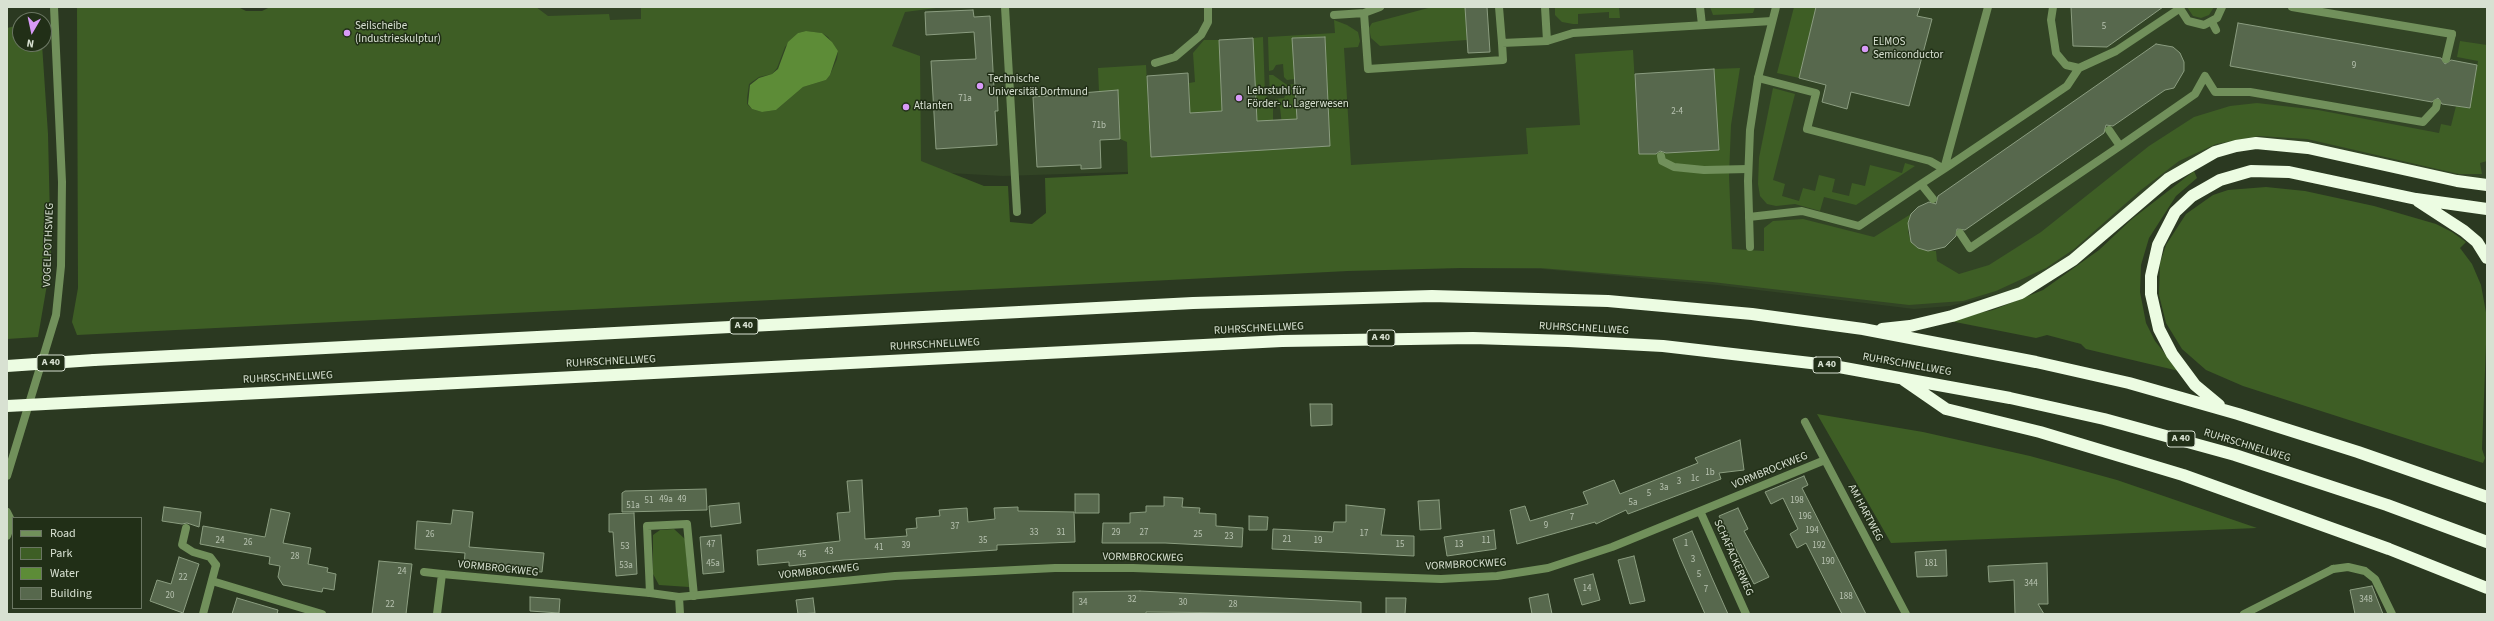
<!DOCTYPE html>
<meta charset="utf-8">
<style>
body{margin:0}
#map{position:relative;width:2494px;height:621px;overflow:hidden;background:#2b3921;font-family:"Source Sans 3",sans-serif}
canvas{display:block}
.frame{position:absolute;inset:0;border:8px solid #d8e1d2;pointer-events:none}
.legend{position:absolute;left:12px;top:517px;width:130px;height:92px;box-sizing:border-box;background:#212f17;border:1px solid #6a7662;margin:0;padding:5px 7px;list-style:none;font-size:12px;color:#d8e1d2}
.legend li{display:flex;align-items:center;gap:8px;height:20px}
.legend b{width:20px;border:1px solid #6a7662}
.north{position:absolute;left:12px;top:12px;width:40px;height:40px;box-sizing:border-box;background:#212f17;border:1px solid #6a7662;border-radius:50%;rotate:189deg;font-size:11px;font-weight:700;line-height:16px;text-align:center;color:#d8e1d2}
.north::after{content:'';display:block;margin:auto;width:14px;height:18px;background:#d89af8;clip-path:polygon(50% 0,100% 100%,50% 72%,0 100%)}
</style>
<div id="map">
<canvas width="2494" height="621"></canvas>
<div class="frame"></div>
<ul class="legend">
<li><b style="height:5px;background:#71905b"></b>Road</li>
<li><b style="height:11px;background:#3e5e25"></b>Park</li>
<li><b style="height:11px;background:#5d8c37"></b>Water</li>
<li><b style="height:11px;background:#57684d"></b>Building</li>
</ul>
<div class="north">N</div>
</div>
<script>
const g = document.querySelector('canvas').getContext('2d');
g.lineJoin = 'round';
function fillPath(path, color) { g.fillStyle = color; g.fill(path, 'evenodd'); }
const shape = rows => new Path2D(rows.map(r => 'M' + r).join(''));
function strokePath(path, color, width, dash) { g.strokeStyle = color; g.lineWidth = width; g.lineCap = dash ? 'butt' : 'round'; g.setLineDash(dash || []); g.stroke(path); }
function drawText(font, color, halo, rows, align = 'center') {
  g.font = font + ' "Source Sans 3",sans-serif'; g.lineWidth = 3; g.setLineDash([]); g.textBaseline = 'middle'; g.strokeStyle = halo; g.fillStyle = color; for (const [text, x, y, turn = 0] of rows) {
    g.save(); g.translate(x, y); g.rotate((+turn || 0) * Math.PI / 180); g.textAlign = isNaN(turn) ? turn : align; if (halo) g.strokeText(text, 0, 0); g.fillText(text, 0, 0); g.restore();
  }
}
fillPath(shape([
 [464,7,2487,7,2487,180,2465,178,2321,146,2212,149,2065,260,2017,289,1950,306,1914,309,1717,285,1542,269,1346,267,1338,165,1003,176,784,164]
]), '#324425');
fillPath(shape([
 [77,7,238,7,246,11,262,11,270,7,536,7,548,16,609,14,610,20,641,19,641,7,944,7,905,12,892,46,920,56,921,161,984,186,1008,186,1010,222,1032,224,1046,213,1045,178,1128,174,1127,142,1120,139,1118,91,1099,92,1098,68,1146,65,1151,157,1330,146,1325,37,1293,38,1295,79,1287,80,1284,77,1283,64,1276,65,1273,70,1269,71,1268,37,1335,33,1334,20,1347,25,1358,32,1360,41,1358,47,1344,48,1351,165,1528,154,1526,128,1580,125,1575,54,1633,50,1639,154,1719,150,1714,69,1740,68,1731,125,1729,176,1732,249,1764,251,1764,228,1773,221,1803,219,1874,237,1911,214,1908,232,1911,242,1918,248,1928,251,1936,251,1937,261,1959,274,1989,265,2041,232,2149,146,2194,117,2230,106,2257,103,2318,110,2439,133,2441,124,2451,126,2456,106,2470,108,2478,61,2457,57,2460,41,2487,45,2487,161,2480,163,2482,174,2459,174,2307,139,2259,136,2216,144,2179,161,2141,190,2074,249,2046,268,1996,291,1963,301,1909,305,1712,282,1540,268,1461,268,1348,271,77,335,72,322,78,288],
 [806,31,822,33,828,37,838,51,837,59,830,75,826,80,803,87,776,110,762,112,752,109,747,104,747,98,749,84,759,77,772,74,777,68,785,47,798,33],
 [1432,7,1465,7,1467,40,1380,46,1371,38,1369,28,1372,23],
 [1555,7,1629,7,1619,8,1620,18,1609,18,1609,12,1578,14,1578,24,1573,24,1562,22,1555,15],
 [1710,7,1755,7,1753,13,1713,15],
 [1794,7,1816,7,1799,78,1777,73],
 [2187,7,2214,7,2209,15,2201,18,2193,16],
 [20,25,20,44,42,44,48,134,51,261,38,337,7,339,7,28],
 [1263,37,1265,94,1273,105,1273,126,1244,128,1257,119,1253,38],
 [1204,40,1219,40,1222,111,1190,113,1189,83,1195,82,1193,53],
 [1269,75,1273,75,1287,85,1295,84,1297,125,1282,126,1280,107,1274,99,1284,98,1287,91,1279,86,1276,88,1274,94,1270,93],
 [1773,88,1795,94,1773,180,1785,184,1782,196,1799,201,1803,188,1815,191,1819,175,1835,179,1832,192,1849,196,1852,183,1865,186,1870,165,1902,173,1905,163,1915,166,1856,205,1824,197,1820,211,1795,204,1776,206,1767,204,1760,196,1758,184,1759,158],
 [2194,171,2197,178,2176,196,2149,238,2141,265,2140,292,2146,323,2155,341,2179,371,2086,349,2081,344,2047,335,2036,338,1945,320,1993,310,2043,290,2099,250,2132,219],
 [2266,187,2305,191,2374,206,2436,224,2452,232,2466,242,2460,248,2472,264,2481,285,2487,318,2482,449,2485,458,2483,463,2243,386,2206,370,2182,349,2166,323,2159,295,2160,263,2166,245,2186,214,2213,195,2228,190],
 [1817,414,1923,432,2030,456,2117,480,2257,528,1891,543],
 [674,529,685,539,689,587,659,585,653,574,653,535,660,530]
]), '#3e5e25');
fillPath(shape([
 [806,31,822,33,832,42,838,51,830,75,826,80,803,87,776,110,762,112,752,109,748,104,750,85,759,78,772,74,778,69,788,42,798,33]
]), '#5d8c37');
const building = shape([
 [1465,7,1487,7,1490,52,1468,53,1465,7],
 [1816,7,1920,7,1917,16,1932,19,1909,106,1851,92,1847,109,1822,102,1826,85,1799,78,1816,7],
 [2071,7,2163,7,2107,47,2073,46,2071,7],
 [973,10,974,17,990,16,994,88,997,88,998,111,995,111,997,145,936,149,931,61,976,59,974,32,926,35,925,12,973,10],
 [2238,23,2441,58,2445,64,2451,60,2477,65,2470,108,2442,104,2438,98,2432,102,2230,66,2238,23],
 [1325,37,1330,146,1151,157,1147,76,1188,73,1190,113,1222,111,1219,40,1253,38,1257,121,1297,119,1292,38,1325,37],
 [2156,44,2173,47,2180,53,2184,62,2184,71,2174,88,2165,90,2113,126,2106,125,2104,133,1965,230,1957,229,1956,236,1945,247,1928,251,1918,248,1911,242,1908,223,1911,214,1918,207,1929,202,1936,204,1938,196,2156,44],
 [1714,69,1719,150,1666,153,1660,151,1656,154,1639,154,1635,74,1714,69],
 [1118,90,1120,139,1100,140,1101,168,1081,169,1081,165,1037,167,1033,97,1118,90],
 [1310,404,1332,404,1332,425,1311,426,1310,404],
 [1740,440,1744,470,1719,473,1721,479,1628,514,1626,510,1596,524,1595,522,1517,544,1510,510,1525,506,1530,521,1588,504,1583,492,1614,480,1620,494,1698,463,1695,458,1740,440],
 [1804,476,1808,485,1802,488,1866,614,1842,614,1806,543,1797,548,1790,534,1798,529,1783,498,1771,504,1765,492,1804,476],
 [862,480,865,539,907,536,906,529,917,528,916,518,940,516,939,510,967,508,968,522,995,519,994,508,1018,507,1018,511,1074,512,1075,542,997,545,997,550,844,560,789,566,789,562,758,565,757,550,840,541,837,513,850,512,847,481,862,480],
 [706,489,707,510,622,512,622,493,625,491,706,489],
 [1075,494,1099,494,1099,513,1075,513,1075,494],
 [1164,497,1183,498,1182,507,1200,508,1199,513,1216,514,1216,526,1243,528,1242,547,1165,543,1102,543,1103,523,1130,523,1130,513,1146,512,1146,506,1164,506,1164,497],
 [1439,500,1441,529,1420,530,1418,501,1439,500],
 [739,503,741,523,711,527,709,506,739,503],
 [1346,505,1385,509,1381,535,1414,536,1414,556,1272,549,1273,529,1333,532,1334,522,1346,522,1346,505],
 [164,507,201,512,199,527,187,523,182,524,162,521,164,507],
 [1738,508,1748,529,1744,531,1769,577,1754,584,1719,516,1738,508],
 [271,509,290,513,283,543,311,548,308,564,328,568,327,572,336,574,334,590,323,588,322,592,283,585,278,577,280,566,269,564,270,557,200,544,203,526,265,537,271,509],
 [453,510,473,512,469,547,544,553,542,572,464,566,465,553,415,549,417,521,451,524,453,510],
 [634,513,637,574,616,576,613,532,609,532,609,514,634,513],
 [1249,516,1268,517,1267,530,1249,530,1249,516],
 [1494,530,1496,549,1447,556,1444,537,1494,530],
 [1692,531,1712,578,1728,614,1705,614,1680,557,1673,539,1692,531],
 [721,535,724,572,703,574,700,537,721,535],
 [1946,550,1947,576,1917,577,1915,552,1946,550],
 [1634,556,1645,601,1630,604,1618,560,1634,556],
 [179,557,199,564,183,613,150,601,157,580,171,584,179,557],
 [379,561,412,564,406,614,372,614,379,561],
 [2047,563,2048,604,2038,604,2044,614,2015,614,2014,580,1989,582,1988,566,2047,563],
 [1593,574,1600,600,1582,605,1574,579,1593,574],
 [2372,586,2383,614,2355,614,2350,590,2372,586],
 [1140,591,1361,602,1361,614,1146,612,1146,614,1073,614,1073,592,1140,591],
 [1548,594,1552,614,1532,614,1529,598,1548,594],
 [530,597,560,599,559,613,530,611,530,597],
 [237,598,278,610,277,614,232,614,237,598],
 [813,598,815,613,798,614,796,600,813,598],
 [1386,598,1406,598,1405,614,1386,614,1386,598]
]);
fillPath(building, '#57684d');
strokePath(building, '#8b9d80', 1);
strokePath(shape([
 [1005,7,1017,212],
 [1499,7,1502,43],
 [1545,7,1547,41],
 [1700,7,1702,25],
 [2053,7,2051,20,2056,53,2066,65,2079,68,2116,51,2179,9],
 [1364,13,1368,69,1503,60,1502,43,1547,41,1573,33,1772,21],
 [1334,15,1364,13,1380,7],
 [2212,22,2216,30],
 [2446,59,2452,34],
 [1155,63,1175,57,1201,35,1208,22,1208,7],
 [1758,78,1816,93,1807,129,1930,161,1944,169,2067,86,2079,68],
 [2109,130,2120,146,2195,94,2205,76,2215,92,2250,92,2423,122,2436,108,2437,103],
 [1661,156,1662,161,1674,167,1704,170,1748,169],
 [1921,184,1944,169,1988,7],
 [1749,217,1802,211,1859,226,1921,184,1933,199],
 [1960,233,1970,248,2120,146],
 [7,512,12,522,7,536],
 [186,528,182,545,193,552,210,557,216,565],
 [2333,569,2348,567,2365,571,2375,579,2392,614],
 [442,574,650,593,647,526,687,524,694,596],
 [212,581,322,614]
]), '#71905b', 8);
strokePath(shape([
 [2179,7,2188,21,2204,25,2217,18,2222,7],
 [2292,7,2452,34],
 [1750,247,1748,181,1750,130,1758,78,1776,7],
 [1805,422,1906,614],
 [1700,511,1746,614],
 [424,572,442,574,437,614],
 [650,593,679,597,895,576,1055,568,1133,568,1441,579,1497,576,1548,568,1612,547,1825,460],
 [679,597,680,614],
 [203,614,216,565],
 [2244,614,2333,569]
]), '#71905b', 8);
strokePath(shape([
 [7,476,56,315,61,266,62,182,54,7]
]), '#71905b', 8);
strokePath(shape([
 [2418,201,2464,231,2477,242,2487,258],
 [1882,329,1910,326,1952,316,2021,293,2073,260,2168,179,2215,152,2236,146,2256,143,2308,148,2457,181,2487,185],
 [94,360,1193,303,1432,296,1608,301,1752,314,1863,329,2036,362,2129,383,2238,414,2358,452,2487,497],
 [1904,380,1946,409,2040,432,2183,475,2389,549,2487,588],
 [84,402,1282,341,1473,338,1568,341,1663,346,1828,365,2010,398,2104,419,2235,455,2387,505,2487,542],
 [2219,405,2195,385,2172,354,2159,329,2151,294,2151,276,2158,245,2175,212,2192,196,2220,180,2251,171,2289,172,2416,199,2487,209]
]), '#ecfce2', 12);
strokePath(shape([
 [7,366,94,360],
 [7,406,84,402]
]), '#ecfce2', 12);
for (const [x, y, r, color] of [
 [347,33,4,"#d89af8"],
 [1865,49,4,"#d89af8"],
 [980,86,4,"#d89af8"],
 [1239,98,4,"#d89af8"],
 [906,107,4,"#d89af8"]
]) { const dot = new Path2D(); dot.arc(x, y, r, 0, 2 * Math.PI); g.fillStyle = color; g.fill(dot); strokePath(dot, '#212f17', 1.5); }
drawText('9px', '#b8c3b1', null, [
 ["5",2104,27],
 ["9",2354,66],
 ["71a",965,99],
 ["2-4",1677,112],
 ["71b",1099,126],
 ["1b",1710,473],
 ["1c",1695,479],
 ["3",1679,482],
 ["3a",1664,488],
 ["5",1649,494],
 ["49a",666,500],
 ["49",682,500],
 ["51",649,501],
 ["198",1797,501],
 ["5a",1633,503],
 ["51a",633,506],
 ["196",1805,517],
 ["7",1572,518],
 ["9",1546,526],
 ["37",955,527],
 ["194",1812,531],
 ["33",1034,533],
 ["31",1061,533],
 ["29",1116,533],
 ["27",1144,533],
 ["17",1364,534],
 ["26",430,535],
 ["25",1198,535],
 ["23",1229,537],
 ["21",1287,540],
 ["24",220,541],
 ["35",983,541],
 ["19",1318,541],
 ["11",1486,541],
 ["26",248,543],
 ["1",1686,544],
 ["47",711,545],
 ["15",1400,545],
 ["13",1459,545],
 ["39",906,546],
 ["192",1819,546],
 ["53",625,547],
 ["41",879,548],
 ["43",829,552],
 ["45",802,555],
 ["28",295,557],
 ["3",1693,560],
 ["190",1828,562],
 ["45a",713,564],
 ["181",1931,564],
 ["53a",626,566],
 ["24",402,572],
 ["5",1699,575],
 ["22",183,578],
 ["344",2031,584],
 ["14",1587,589],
 ["7",1706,590],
 ["20",170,596],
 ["188",1846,597],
 ["32",1132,600],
 ["348",2366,600],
 ["34",1083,603],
 ["30",1183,603],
 ["22",390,605],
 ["28",1233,605]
]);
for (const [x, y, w] of [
 [744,326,28],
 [1381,338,28],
 [51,363,28],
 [1827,365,28],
 [2181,439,28]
]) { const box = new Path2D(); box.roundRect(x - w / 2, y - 8, w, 16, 3); g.fillStyle = '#212f17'; g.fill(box); strokePath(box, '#d8e1d2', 1); }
drawText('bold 10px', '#d8e1d2', null, [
 ["A 40",744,326],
 ["A 40",1381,338],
 ["A 40",51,363],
 ["A 40",1827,365],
 ["A 40",2181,439]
]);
drawText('11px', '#d8e1d2', '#212f17', [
 ["Seilscheibe",355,27],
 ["(Industrieskulptur)",355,40],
 ["ELMOS",1873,43],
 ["Semiconductor",1873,56],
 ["Technische",988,80],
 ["Universität Dortmund",988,93],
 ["Lehrstuhl für",1247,92],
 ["Förder- u. Lagerwesen",1247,105],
 ["Atlanten",914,107]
], 'left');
drawText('11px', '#d8e1d2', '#212f17', [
 ["VOGELPOTHSWEG",49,245,-88],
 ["RUHRSCHNELLWEG",1259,329,-3],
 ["RUHRSCHNELLWEG",1584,329,3],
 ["RUHRSCHNELLWEG",935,345,-3],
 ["RUHRSCHNELLWEG",611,362,-3],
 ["RUHRSCHNELLWEG",1907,365,10],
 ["RUHRSCHNELLWEG",288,378,-3],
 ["RUHRSCHNELLWEG",2247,446,17],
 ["VORMBROCKWEG",1770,471,-22],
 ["AM HARTWEG",1865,513,62],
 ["VORMBROCKWEG",1143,558,1],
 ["SCHAFACKERWEG",1733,558,66],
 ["VORMBROCKWEG",1466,565,-3],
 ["VORMBROCKWEG",498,569,6],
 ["VORMBROCKWEG",819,572,-6]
]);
</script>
